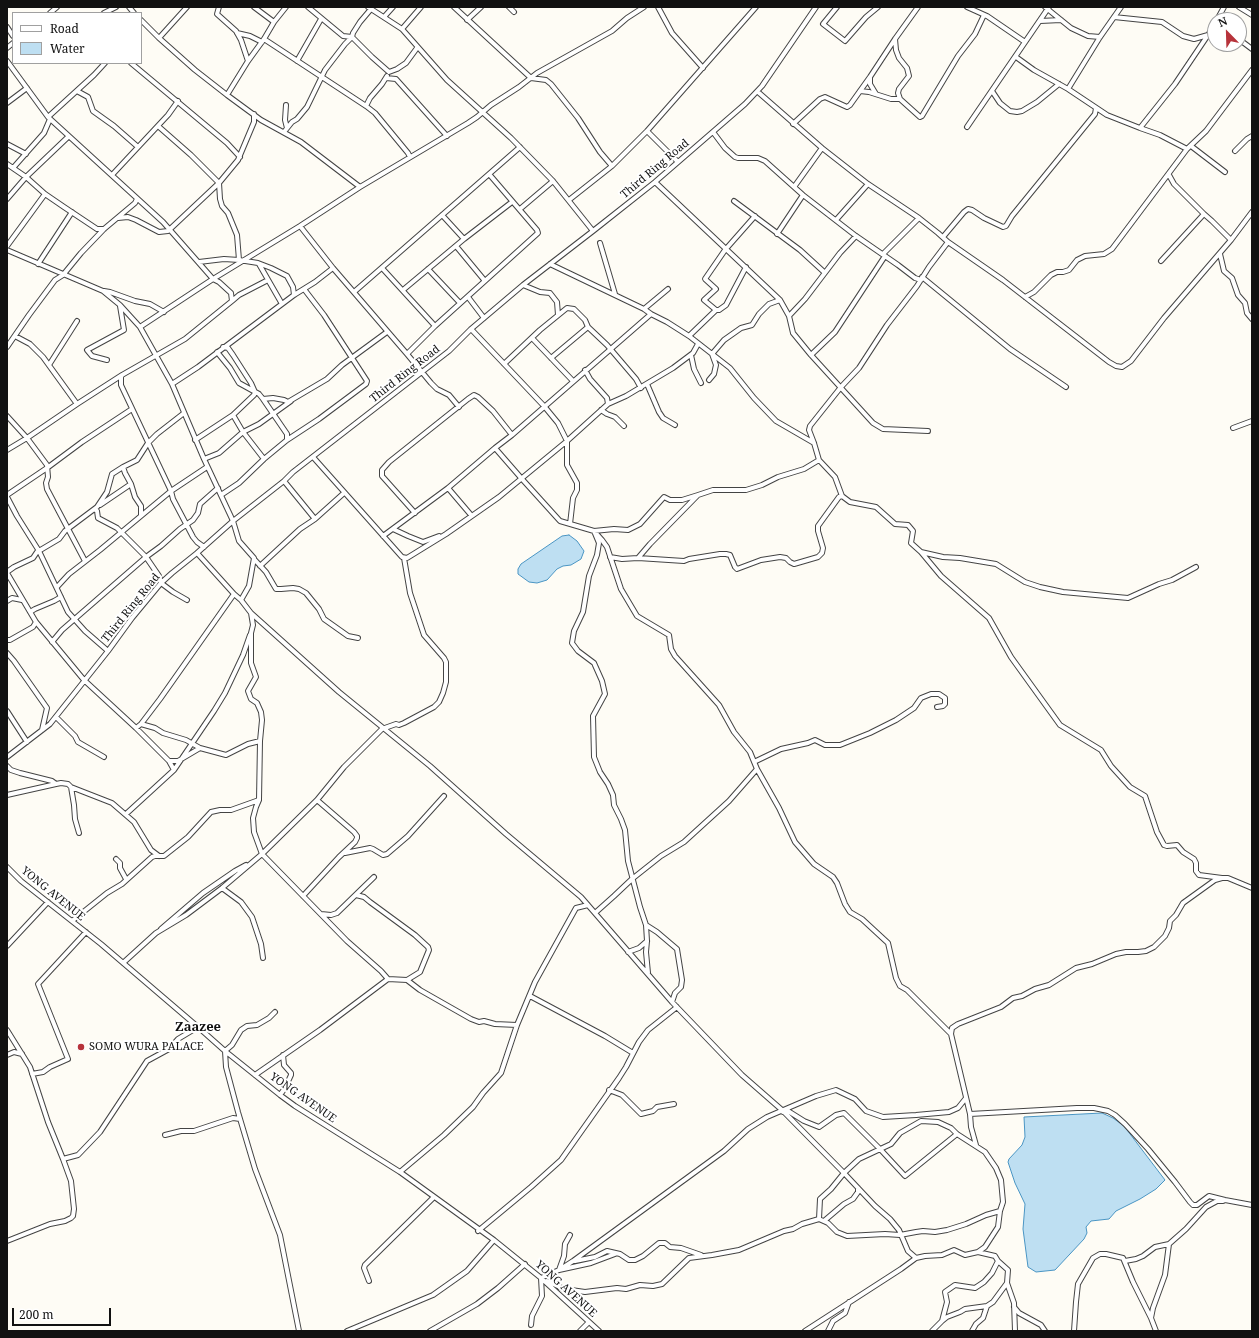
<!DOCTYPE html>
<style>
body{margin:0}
#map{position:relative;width:1259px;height:1338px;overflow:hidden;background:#fefcf5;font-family:"Noto Serif",serif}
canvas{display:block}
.frame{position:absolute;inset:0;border:8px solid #111;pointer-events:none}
.legend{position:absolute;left:12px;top:12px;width:130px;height:52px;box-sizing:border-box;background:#fff;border:1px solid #a0a0a0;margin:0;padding:5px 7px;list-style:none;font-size:12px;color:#111}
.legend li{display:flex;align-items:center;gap:8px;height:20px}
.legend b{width:20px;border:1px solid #a0a0a0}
.north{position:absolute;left:1207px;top:12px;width:40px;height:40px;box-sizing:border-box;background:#fff;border:1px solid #a0a0a0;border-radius:50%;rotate:337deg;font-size:11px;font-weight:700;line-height:16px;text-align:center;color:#111}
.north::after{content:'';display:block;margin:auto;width:14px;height:18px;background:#b7333b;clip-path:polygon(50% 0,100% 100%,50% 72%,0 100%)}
.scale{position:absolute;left:12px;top:1308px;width:99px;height:18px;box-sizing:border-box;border:2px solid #111;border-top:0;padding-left:5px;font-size:12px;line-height:14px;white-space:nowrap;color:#111;-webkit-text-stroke:3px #fff;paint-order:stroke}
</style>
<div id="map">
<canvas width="1259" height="1338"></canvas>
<div class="frame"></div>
<ul class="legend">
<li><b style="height:5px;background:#fff"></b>Road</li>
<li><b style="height:11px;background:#bedff2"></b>Water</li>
</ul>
<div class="north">N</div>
<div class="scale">200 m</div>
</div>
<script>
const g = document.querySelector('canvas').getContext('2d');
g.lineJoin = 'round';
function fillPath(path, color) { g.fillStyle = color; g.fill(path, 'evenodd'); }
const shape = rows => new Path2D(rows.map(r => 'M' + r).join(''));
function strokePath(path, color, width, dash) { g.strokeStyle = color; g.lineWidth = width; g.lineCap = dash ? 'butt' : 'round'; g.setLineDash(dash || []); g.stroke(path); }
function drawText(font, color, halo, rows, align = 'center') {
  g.font = font + ' "Noto Serif",serif'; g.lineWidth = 4; g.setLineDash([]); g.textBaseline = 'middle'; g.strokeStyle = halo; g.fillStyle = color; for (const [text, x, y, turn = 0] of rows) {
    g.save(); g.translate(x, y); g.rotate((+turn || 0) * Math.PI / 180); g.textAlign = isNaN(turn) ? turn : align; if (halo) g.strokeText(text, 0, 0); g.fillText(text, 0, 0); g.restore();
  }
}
const water = shape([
 [569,535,577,541,584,551,581,559,571,565,563,566,557,569,547,580,537,583,529,582,518,574,518,569,521,564,562,536,569,535],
 [1102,1113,1113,1118,1124,1126,1165,1180,1156,1189,1140,1199,1116,1211,1109,1219,1091,1221,1086,1227,1087,1233,1084,1239,1055,1270,1036,1272,1028,1267,1023,1229,1025,1204,1015,1183,1008,1162,1009,1159,1022,1145,1025,1137,1024,1117,1102,1113]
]);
fillPath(water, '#bedff2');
strokePath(water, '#4a95c3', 1);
const minor = shape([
 [129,7,134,13],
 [219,7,217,14,236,31,241,40,248,61],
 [254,7,274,22],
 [308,7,343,36,352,37],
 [368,7,402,29,447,80,511,138,553,181,593,231],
 [454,7,531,78,546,80,551,84,578,118,600,152,612,166],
 [509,7,514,12],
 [658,7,672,33,703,68],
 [837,7,823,24,845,41,866,17,878,7],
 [967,7,987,16,1025,42],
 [1045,7,1071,28,1088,36,1100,37],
 [1239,7,1252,15],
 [371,9,360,22,353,33,352,37,372,57,389,72,397,69,406,63,417,48],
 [50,13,57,7],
 [104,13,116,7],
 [384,17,393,7],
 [1114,17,1162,22,1183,36,1194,39,1208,35,1215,24],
 [141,20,159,38,195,70,227,95,261,120,301,142,360,187],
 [467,20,481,7],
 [1217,20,1224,7],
 [1040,21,1061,20],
 [7,27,13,36],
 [402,29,421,7],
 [237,33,250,36,262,42],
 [159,38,187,7],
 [264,39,366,106,375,113,408,153,410,157],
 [895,39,896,50,899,58,907,68,909,76,899,89,898,93,900,99,920,117,922,116,958,56,975,34,984,15],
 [1240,40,1252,49],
 [7,48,13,43],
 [1016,57,1034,70,1068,89,1107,115,1140,128,1160,135,1187,149],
 [7,61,48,117,163,222,213,279,219,282,231,293,232,301,185,339,122,375,121,377,121,385,171,491,173,499,193,537,197,542,204,547],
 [297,61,321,19],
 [131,63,227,143,240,157],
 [386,78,396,79,447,136],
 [870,78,870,84,876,94],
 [1068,89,1100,37,1121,7],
 [77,91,88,97,93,111,114,126,138,147],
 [860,91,869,92,891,99,900,99],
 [992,91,1000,103,1010,111,1017,112,1022,111,1037,102,1059,84],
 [758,92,822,148,868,184,919,218,938,233,948,242,929,267,917,286,887,325,859,368,841,387,810,426,809,430,814,443,819,460,835,477,842,496],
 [227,95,248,61,264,39,274,22,286,7],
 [7,103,27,88],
 [286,105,285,120,287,128],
 [366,106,370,98,382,84,387,76],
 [48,117,94,75,105,63],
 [793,124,820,99,825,97,847,107,850,105,870,77,895,39,918,7],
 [158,126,191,155,219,183,220,199,222,206,228,213,237,235,239,260],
 [967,127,1049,7],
 [1140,128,1175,84,1208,35],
 [647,131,678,162],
 [284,132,292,122,297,119,307,107,325,70,345,44,352,37],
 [713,132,725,148,735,157,738,158,758,158,765,161,803,195,856,236,898,265,915,278,921,280],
 [7,144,26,154],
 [1191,146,1225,172],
 [1235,151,1247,139,1252,136],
 [7,164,26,177,45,194,64,207,97,229,104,229],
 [13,168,44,133,50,119],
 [112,175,168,115,178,101],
 [1169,175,1174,184,1204,214,1212,221,1231,240],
 [655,182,780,300,789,316,793,333,811,355,873,423,883,429,928,431],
 [794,187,822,148],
 [7,199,26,177,68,137],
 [569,200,612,166,647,131,756,7],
 [734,201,800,250,824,272],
 [520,209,553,181],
 [442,215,464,239],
 [118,218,128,217,136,220,159,232,168,231,219,183,238,160,254,122,254,114],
 [836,220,868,184],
 [300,226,333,268,407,354,431,383,437,389,449,395,459,407],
 [777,234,803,195],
 [943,237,964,212,968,209,972,210,984,218,1003,227,1006,226,1012,216,1095,114,1096,108],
 [948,242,1003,280,1109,362,1116,366,1122,367,1131,361,1164,318,1231,240,1252,212],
 [600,243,615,294],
 [7,246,45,194],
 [456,246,485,281],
 [7,250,103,291,120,305,140,327,172,384,204,459,233,521,239,541,254,558,249,586,241,600],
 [883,254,919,218],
 [1220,254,1224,271,1232,278,1238,295,1245,303,1247,313,1252,319],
 [1161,261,1204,214],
 [199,262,224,259,239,260,258,263,271,268,287,276,293,287,294,295],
 [38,264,72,212],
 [259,264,282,304],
 [550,264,644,309,651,314,667,322,689,336,730,368,754,398,776,421,814,443],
 [382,268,435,326],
 [428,269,460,303],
 [922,277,1010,349,1066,387],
 [523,285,540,292,550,293,557,302,558,315],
 [403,290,464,239,512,202],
 [104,291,110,292,135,301,150,304,164,312],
 [354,292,520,147],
 [468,297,484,318],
 [1025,297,1034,292,1051,275,1057,272,1063,272,1069,270,1077,260,1085,256,1104,254,1112,249,1187,149,1206,131,1252,70],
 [232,301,239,295,268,280],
 [644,309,668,289],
 [716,310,719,310,726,305,746,267],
 [789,316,805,299,840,253,856,236],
 [140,327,213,279,300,226,360,187,468,123,477,117,491,105,519,87,537,73,612,31,627,18,644,7],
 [471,329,544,406,558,423,567,441,567,465,577,483,577,490,573,498,570,524],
 [15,336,30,344,43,357,77,404],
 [689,336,716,310,704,300,716,289,705,279,725,250,755,216],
 [532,338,573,381],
 [7,347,29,315,55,280,63,275,81,253,104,229,135,203,137,199],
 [223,347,228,348,233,355,251,383,255,392,254,395,233,415],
 [217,352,230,368,239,383,259,394,263,399,273,398,284,400,288,402,327,379,342,365,387,332],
 [407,354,435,326,538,233,537,230,489,174],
 [691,355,694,369,701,383],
 [811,355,835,332,885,256],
 [551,358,588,327],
 [107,360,92,356,87,350,124,330,120,306],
 [504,364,540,330,567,308,574,309,585,320,588,327,607,345,636,379,641,388],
 [49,365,77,321],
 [709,380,714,374,716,365,712,354,724,340,741,328,752,325,759,314,769,304,780,300],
 [172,384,198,367,294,295,315,282,333,268],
 [647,384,659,412,663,418,675,425],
 [263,399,287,434,287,440],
 [608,404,626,396,673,368,693,353,698,344],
 [601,410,607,414,615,417,624,426],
 [7,416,27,438,47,465,48,477,46,483,47,489,85,561],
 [1233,428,1252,421],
 [195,440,233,415,243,432,264,459],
 [495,448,522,479,560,521,594,531,602,540,607,547,621,589,637,616,669,635,671,649,675,656,719,705,734,732,750,752,757,769,779,808,795,842,814,864,833,877,837,883,845,904,850,912,862,919,888,943,896,978,900,986,907,990,951,1034,970,1114,1077,1108,1094,1108,1108,1111,1115,1115,1125,1124,1148,1149,1175,1182,1190,1202,1193,1205,1197,1205,1209,1196,1225,1200,1252,1205],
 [7,450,27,438,77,404,122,375],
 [313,457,402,557,407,558,446,534,499,497,567,441,608,404,607,398,590,379,585,370],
 [204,459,219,453,243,432,259,424,291,401],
 [123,467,125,473,131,484,135,497,141,506,141,515],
 [284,481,315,519],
 [448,488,471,515],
 [7,495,47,468,82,442,132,409],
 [221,495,239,483,264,459,287,440,319,419,366,384,367,381,324,315,304,289],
 [7,497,17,516,39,551,68,612,85,631,108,651],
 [100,505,131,484],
 [95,509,97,511,98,518,117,528,146,557,159,576,161,583,173,592,187,600],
 [415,513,382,476,382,470,389,462,468,399,474,395,478,397,493,411,512,435],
 [393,529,408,536,423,542,439,536],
 [383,536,448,488,495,448,512,435,651,314],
 [921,552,943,557,960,558,996,564,1025,582,1040,587,1063,592,1128,598,1159,584,1172,580,1196,567],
 [197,553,234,594,241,600,251,613,339,692,430,766,506,834,581,897,672,1002,742,1075,782,1110,844,1173,875,1206,890,1219,899,1230,908,1251,916,1258],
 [610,557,622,559,638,558,684,561,689,559,720,554,726,554,730,555,735,567,737,569,761,560,780,557,786,558,790,562,794,564,818,557,822,553,823,548,818,531,818,526,839,497,842,496,850,502,876,507,895,524,908,525,913,531,911,543,921,552,941,576,989,618,1011,657,1060,725,1101,750,1111,766,1130,787,1145,796,1157,832,1164,845,1167,846,1177,845,1183,852,1194,859,1196,863,1196,871,1199,875,1222,878],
 [638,558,650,544,698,495,713,490,746,490,762,485,778,477,804,469,819,460],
 [254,559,266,572,276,589,281,589,293,588,299,589,306,593,319,609,324,619,348,636,358,638],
 [260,566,300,529,315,519,344,493],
 [7,572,14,567,33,558,37,552,59,539,65,531,97,507,107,492,112,474,123,467,137,460,148,443,157,434,184,413],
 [7,573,36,622,84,680,136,728,169,761,174,770],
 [57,587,69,574,100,550,171,491,207,467],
 [7,601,12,598,22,600],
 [30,612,35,609,54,601,61,597],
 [251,613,253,625,251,633,251,663,256,677,248,691,251,699,257,703,261,712,262,720,260,741,259,800,256,807,253,818,254,832,262,854,347,941,381,971,388,979,407,980,420,990,471,1019,479,1022,484,1021,495,1024,517,1025],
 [7,640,10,640,33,627,36,622],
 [52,642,62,630,146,557,161,546,180,529,193,520,198,513,200,504,218,488],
 [7,653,14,661,47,708,42,730],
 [7,711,27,742],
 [56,717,75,736,78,742,104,757],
 [141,724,155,728,163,733,186,740,200,748],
 [136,728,141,724,160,699,234,594],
 [7,757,50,724,108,651,132,618,161,583,172,573,197,553,233,521,284,481,293,472,449,351,471,329,523,285,593,231,655,182,745,104,762,86,816,7],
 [169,761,178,761,200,748,226,755,248,744,260,741],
 [754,762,781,749,808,743,815,740,825,745,840,745,870,733,896,720,914,708,921,698,931,694,939,694,945,698,945,704,943,706,937,707],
 [7,766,11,770,20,773,52,781,56,784,61,783,68,784,71,787,112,803,134,822,151,850,159,856],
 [71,787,74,805,75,819,79,833],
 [7,795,56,784],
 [126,814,174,770,214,711,225,693,243,655,250,635],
 [345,853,370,848,373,849,383,855,387,854,408,836,444,796],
 [116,859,120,863,120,868,126,879],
 [7,867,21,881,101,944,198,1027,225,1051,280,1095,295,1106,400,1172,494,1240,541,1278,599,1331],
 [222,888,241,902,252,917,261,944,263,958],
 [356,895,364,897,370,902,415,935,428,947,429,950,420,972,407,980],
 [303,896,339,857,355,842,357,838,357,836,354,832,317,800],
 [595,913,614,896,632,879,661,856,684,842,729,801,757,769],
 [321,914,331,915,337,913,374,877],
 [72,921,107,893,122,884,152,857,155,856,164,856,188,837,211,812,220,810,231,810,259,800],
 [646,925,647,941,646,952,648,973],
 [161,929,203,893,235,871,246,865],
 [7,946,48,902],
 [628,952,639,948,647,941],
 [123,963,156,933,186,915,222,888,262,854,317,800,344,767,382,729,396,724,399,725,404,723,434,707,439,702,443,693,446,682,446,662,444,658,424,635,410,593,404,558],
 [530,996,605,1036,633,1053],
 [672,1002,675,993,681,987,682,980,677,949,657,932,646,925,640,907,628,861,625,830,621,819,614,805,613,795,608,784,600,772,594,757,593,716,605,694,602,681,594,663,578,651,572,643,574,631,583,612,589,576,597,555,599,543,594,531,614,529,628,530,640,524,664,497,670,500,682,500,698,495],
 [275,1012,269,1018,257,1025,247,1026,241,1030,232,1045,225,1051,226,1067,238,1112,255,1169,280,1235,299,1331],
 [7,1030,30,1067,48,1122,63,1159,71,1181,74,1209,73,1216,71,1218,65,1221,50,1224,7,1241],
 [951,1034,952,1028,958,1024,1001,1007,1013,998,1022,996,1035,989,1049,985,1076,968,1092,964,1116,954,1126,952,1138,952,1146,951,1154,947,1165,936,1169,928,1170,921,1176,915,1183,903,1215,880,1222,878,1228,878,1252,888],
 [7,1055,14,1052,22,1054],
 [32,1074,43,1072,50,1067,68,1059,38,984,86,932],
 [255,1075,320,1030,388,979],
 [609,1090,622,1095,641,1114,653,1111,657,1107,674,1104],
 [280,1095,285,1088,291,1075,291,1073,284,1065,283,1055],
 [783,1112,788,1111,804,1121,819,1127,836,1115,844,1113,880,1149,905,1176,957,1134],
 [970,1114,971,1127,976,1145],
 [165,1135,181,1131,194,1131,233,1118,240,1119],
 [63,1159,78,1155,100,1132,147,1061,169,1049,178,1039,198,1027],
 [400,1172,444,1135,473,1107,483,1093,501,1073,517,1025,535,982,576,908,588,905],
 [819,1219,820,1199,831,1189,844,1173,859,1159,891,1144,900,1133,921,1121,938,1122,951,1128,957,1134,985,1152,996,1168,1001,1180,1003,1202,1000,1211,998,1227,985,1247,978,1252],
 [824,1221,844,1204,853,1199,858,1192,858,1188],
 [478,1231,531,1187,561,1160,619,1078,626,1067,639,1042,648,1030,677,1007],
 [570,1235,565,1244,564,1256,559,1270,591,1263,615,1254],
 [575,1261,595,1257,607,1251,620,1254,629,1260,635,1260,643,1256,659,1243,665,1243,670,1247,681,1248,701,1255],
 [1125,1261,1136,1259,1143,1256,1155,1247,1169,1244],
 [369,1281,364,1268,365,1265,434,1197],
 [547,1281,564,1289,585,1292,617,1288,626,1289,640,1285,653,1286,662,1284,689,1258,712,1255,739,1250,784,1231,793,1229,802,1224,819,1219,828,1223,837,1232,847,1236,885,1234,900,1235,916,1232,923,1231,935,1232,947,1230,966,1224,986,1215,1000,1211],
 [1007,1283,1014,1303,1015,1331],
 [1014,1307,1019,1313,1041,1325,1045,1331],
 [942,1321,947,1317,960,1312,965,1309,987,1306],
 [531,1325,532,1316,542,1296,541,1278,559,1270,573,1261,724,1151,748,1129,767,1117,816,1096,836,1090,855,1099,866,1111,883,1117,916,1115,949,1112,958,1108,966,1098],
 [347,1331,433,1295,467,1271,494,1240],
 [430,1331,477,1304,498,1288,525,1264],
 [580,1331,589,1322],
 [805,1331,901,1269,916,1258,925,1256,942,1255,954,1250,965,1255,978,1252,995,1256,998,1261,992,1273,984,1282,975,1288,955,1285,945,1292,947,1302,942,1321,932,1331],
 [828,1331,833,1321,845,1313,849,1302],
 [972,1331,976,1324,983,1318,987,1306,993,1302,1007,1283,1008,1270,998,1261],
 [1074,1331,1076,1302,1078,1284,1093,1258,1100,1254,1106,1254,1123,1258,1133,1282,1151,1318],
 [1156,1331,1151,1318,1153,1308,1165,1275,1169,1244,1186,1229,1206,1207,1217,1201,1223,1201]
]);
strokePath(minor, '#444', 6);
strokePath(minor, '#fff', 4);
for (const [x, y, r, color] of [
 [81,1047,4,"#b7333b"]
]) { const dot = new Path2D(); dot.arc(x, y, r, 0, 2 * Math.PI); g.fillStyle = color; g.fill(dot); strokePath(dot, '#fff', 1.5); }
drawText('11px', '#111', '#fff', [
 ["Third Ring Road",655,169,-40],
 ["Third Ring Road",405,374,-38],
 ["Third Ring Road",131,608,-51],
 ["YONG AVENUE",53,894,39],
 ["YONG AVENUE",303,1098,35],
 ["YONG AVENUE",566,1289,42]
]);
drawText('11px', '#111', '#fff', [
 ["SOMO WURA PALACE",89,1047]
], 'left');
drawText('bold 13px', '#111', '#fff', [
 ["Zaazee",198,1027]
]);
</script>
